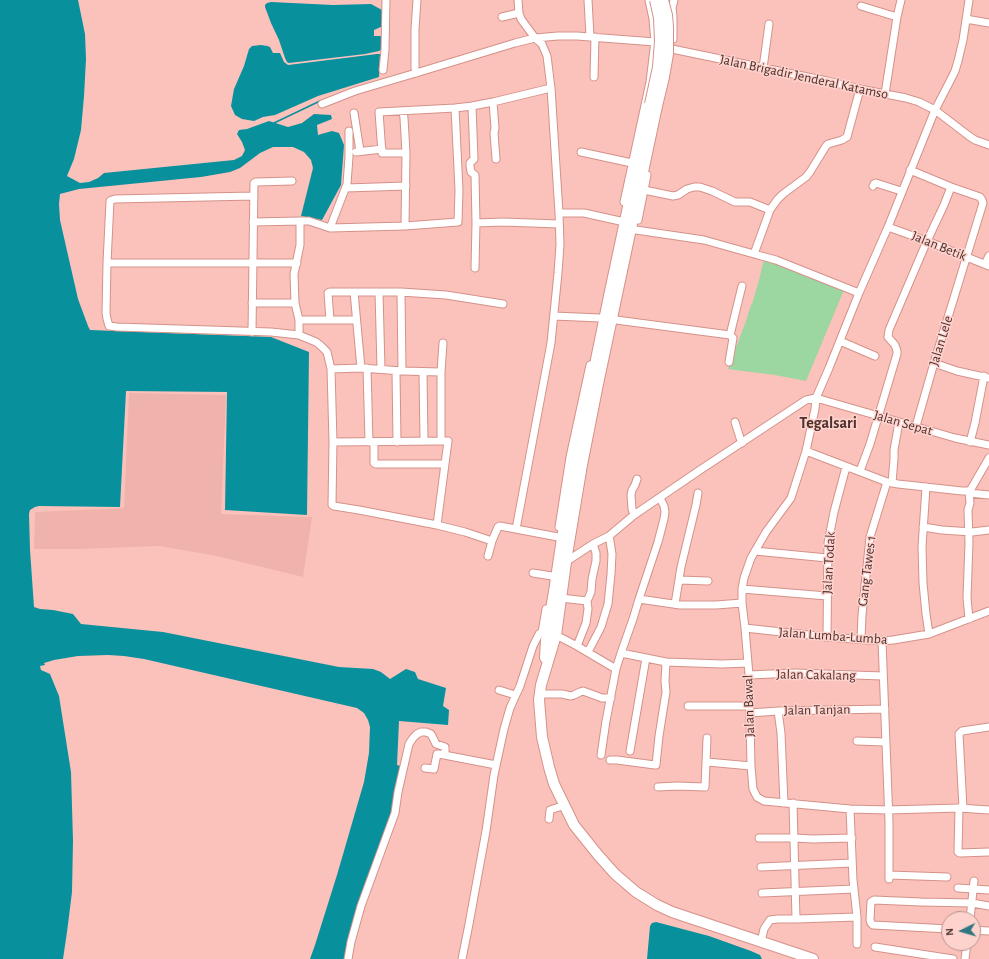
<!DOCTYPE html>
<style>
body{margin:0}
#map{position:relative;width:989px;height:959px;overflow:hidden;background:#fbc2bb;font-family:"Alegreya Sans",sans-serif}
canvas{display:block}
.north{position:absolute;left:941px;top:911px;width:40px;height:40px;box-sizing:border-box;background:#ffd3cd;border:1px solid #b8928d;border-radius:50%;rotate:265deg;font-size:11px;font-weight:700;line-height:16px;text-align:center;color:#4e312e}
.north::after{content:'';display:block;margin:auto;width:14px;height:18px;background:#307881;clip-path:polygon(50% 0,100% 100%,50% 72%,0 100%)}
</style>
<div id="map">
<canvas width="989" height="959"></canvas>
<div class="north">N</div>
</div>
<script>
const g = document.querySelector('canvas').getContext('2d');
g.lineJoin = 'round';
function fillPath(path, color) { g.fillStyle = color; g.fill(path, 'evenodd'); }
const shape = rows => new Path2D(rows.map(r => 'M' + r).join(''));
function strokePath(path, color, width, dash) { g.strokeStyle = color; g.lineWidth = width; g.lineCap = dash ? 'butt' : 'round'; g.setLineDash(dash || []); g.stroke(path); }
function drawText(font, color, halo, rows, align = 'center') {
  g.font = font + ' "Alegreya Sans",sans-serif'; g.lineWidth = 3; g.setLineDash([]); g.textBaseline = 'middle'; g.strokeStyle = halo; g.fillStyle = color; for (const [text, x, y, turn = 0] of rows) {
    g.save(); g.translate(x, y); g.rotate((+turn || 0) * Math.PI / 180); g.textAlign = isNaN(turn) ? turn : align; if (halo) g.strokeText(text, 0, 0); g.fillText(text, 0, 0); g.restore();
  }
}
fillPath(shape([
 [129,393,226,395,221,514,312,517,303,577,217,556,159,546,80,549,34,549,35,512,124,508]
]), '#f0b3ab');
fillPath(shape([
 [764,259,846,285,806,381,775,375,743,371,728,369,746,321,751,305,752,304,759,280]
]), '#9cd6a1');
fillPath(shape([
 [0,0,78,0,85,34,86,59,84,96,81,130,74,159,67,176,80,183,89,182,98,178,104,173,234,160,242,156,245,150,242,142,237,134,239,130,247,129,269,121,288,127,302,123,314,114,331,115,332,119,317,125,318,135,332,131,339,133,344,145,341,185,322,220,301,216,313,168,311,160,304,152,293,147,273,147,260,153,240,168,230,172,201,177,79,189,60,194,59,204,60,220,78,299,88,326,90,330,271,337,309,352,307,515,225,510,227,392,126,391,120,507,39,506,35,507,30,510,29,514,30,550,34,607,40,609,53,610,73,614,81,624,163,632,339,667,373,669,381,672,390,679,406,669,415,672,418,679,446,688,443,706,449,710,448,725,399,721,397,765,401,766,393,811,358,904,344,959,310,959,315,945,337,875,364,782,369,753,370,727,368,720,364,713,357,708,144,659,124,656,108,655,78,656,54,660,44,663,45,665,40,666,41,670,50,674,59,696,71,772,73,841,72,892,67,932,63,959,0,959],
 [271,2,333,5,371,4,382,10,383,12,383,26,374,30,374,36,382,36,382,49,379,51,365,54,289,63,287,62,285,58,279,40,271,23,265,7,265,5,267,3],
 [261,45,267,46,270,47,273,53,280,53,284,62,288,65,377,54,380,54,379,77,318,96,275,115,263,117,254,121,242,119,235,115,231,106,234,89,244,66,249,49,252,46],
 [656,922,709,936,751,951,760,955,762,959,647,959,650,926,652,923]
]), '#08909d');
strokePath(shape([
 [274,123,320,101]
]), '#08909d', 1.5);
const minor = shape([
 [588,0,590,36],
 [969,0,963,40,958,61,955,71,949,83,935,110,888,227,859,293,829,368,816,398,815,409,806,451,791,498,766,532,751,558,744,578,742,589,742,603,745,628,749,675,751,766,753,789,757,797,764,801,850,809,888,810,959,808,989,810],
 [861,6,897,17],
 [502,17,519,13],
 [966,19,989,23],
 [673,39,673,16,672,8,674,0],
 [672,49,827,81,860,89,906,98,919,102,935,110,969,136,975,140,989,145],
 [763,68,769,24],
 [383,70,385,50,386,0],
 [416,73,415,68,415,29,417,0],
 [594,77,595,37],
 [885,94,897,17,901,0],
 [493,102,495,128,494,133,496,159],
 [322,104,355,91,416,73,515,43,535,38,558,36,577,36,655,42],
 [472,106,474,159,470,163,470,166,471,172,475,175,476,223,475,268],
 [455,108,472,106,493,102,551,88],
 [403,111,404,118,406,153,405,226],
 [354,113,360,151],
 [356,152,382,149],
 [581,152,632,163],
 [910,170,951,187,980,197,982,200,983,203,934,363,916,426],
 [873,186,874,184,876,183,901,191],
 [346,188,406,186],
 [644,190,673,196,678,195,687,189,694,187,700,187,712,191,735,202,750,202,770,210],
 [253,196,115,199,112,200,110,201,107,263,106,313,107,319,109,326,117,327,271,332,299,335,316,342,320,345,327,352,331,369,333,442,332,505,334,506,359,510,437,525,465,532,492,541,498,527,500,526,558,537],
 [624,202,650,82,654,49,655,42,653,19,649,0],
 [559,213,584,213,620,221],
 [638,220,647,175],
 [300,221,309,221,330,228,405,226,458,222,459,190,455,108,379,112,382,153,406,153],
 [253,222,300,221,300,245,294,274,295,303,299,320,299,335],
 [476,223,503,222,559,224],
 [888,227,927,241,989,266],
 [330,228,347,184,349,157,349,131],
 [636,230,704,240,754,254,776,260,859,293],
 [754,254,770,210,777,200,783,194,806,177,810,172,826,146,828,144,842,140,847,137,860,89],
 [107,263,297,263],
 [985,264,989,256],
 [354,292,361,368],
 [379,292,381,369],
 [401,292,402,371],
 [252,303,295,303],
 [554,316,600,318],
 [299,320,356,320],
 [330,320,328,293,330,292,401,292,446,295,503,304],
 [616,320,730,335,742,286],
 [252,332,254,183,256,182,292,181],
 [840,341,875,356],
 [729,362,733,338,730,335],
 [934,363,957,371,989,378],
 [367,368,369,442],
 [331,369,361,368,402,371,441,372],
 [396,371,397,442],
 [423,372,424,441],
 [735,422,740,438,742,443],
 [333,442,441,441,441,372,443,343],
 [374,442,374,463,376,464,445,464],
 [970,442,975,423,984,376],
 [806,451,887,482,898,484,962,491,969,491,971,489,989,458],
 [860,471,870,444,897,354,897,351,895,345,888,337,889,330,927,241,944,205,951,187],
 [892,483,894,459,894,450,899,422],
 [926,487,922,547,923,583,926,614,929,634],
 [969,491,970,503,968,510,969,542,967,598,969,619],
 [969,493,989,495],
 [634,515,632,509,631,495,632,490,635,485,637,479],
 [437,525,448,441,441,441],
 [559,527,570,457,590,365],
 [923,527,942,530,972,532,989,530],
 [516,529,551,343,558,273,560,244,559,213,551,88,547,56,542,44,535,38,521,19,519,13,518,0],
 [755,551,827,558],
 [488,556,492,541],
 [567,561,593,544,609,536,634,515,700,470,806,400,816,398,955,438,989,445],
 [533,573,552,576],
 [679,580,708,581],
 [742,589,827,596],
 [561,598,587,601,591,592,592,579,596,561,596,553,593,544],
 [639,599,680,605,716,605,742,603],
 [675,604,681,567,696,505,698,493],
 [745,628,827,637,882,641,893,640,929,634,989,611],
 [542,632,546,609],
 [827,637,828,543,834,512,846,467],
 [861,639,862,615,870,537,887,482],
 [882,641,889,821,889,879],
 [577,646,586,623,588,609,587,601],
 [588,652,601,627,608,604,611,574,612,554,610,541,609,536],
 [621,653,666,662,722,664,748,663],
 [749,675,795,673,883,676],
 [499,690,515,695],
 [540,694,562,694,571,696,574,695,580,692,583,691,602,698,611,698],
 [688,706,750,706],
 [778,711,781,733,784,803],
 [750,713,778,711,885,709],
 [857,741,885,742],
 [630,751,646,658],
 [601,755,606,721,616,669,621,653,633,619,639,599,658,542,664,519,665,512,664,506,660,498],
 [610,760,617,760,655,765,656,765,659,736,666,692,665,681,666,662],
 [707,762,751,766],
 [425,768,434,769,437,754,439,754,496,765],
 [658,787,677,786,705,787,707,738],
 [793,803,796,919,857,917],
 [959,808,958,852,960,853,989,852],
 [963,808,959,734,962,731,989,727],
 [850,809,853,880,857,917,857,944],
 [549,819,550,810,565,805],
 [759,838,794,838,813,839,852,838],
 [761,867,852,863],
 [889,875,947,877],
 [958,888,989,890],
 [762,893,854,889],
 [970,919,974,881],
 [949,929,873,925,871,923,870,920,871,902,874,900,921,902,972,903,989,906],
 [973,930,988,931],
 [761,942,764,929,770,920,778,919,796,919],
 [875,947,953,959],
 [348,959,351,942,361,906,395,813,398,792,409,744,413,738,417,734,421,732,426,732,431,734,436,744,445,747,445,755],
 [462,959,469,924,486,831,494,775,504,729,510,708,520,686,533,646,539,634,542,632,548,632,556,635,577,646,616,669],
 [965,959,967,943]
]);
const highway = shape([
 [657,106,598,384,582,465,567,555,556,635,541,685,539,700,542,737,549,767,554,784,574,825,598,855,615,874,636,892,657,905,672,912,813,959],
 [545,658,546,640,555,585,562,538,575,462,609,296,650,104]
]);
strokePath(minor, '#d59189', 9);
strokePath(highway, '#d59189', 12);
strokePath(minor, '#fff', 7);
strokePath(highway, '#fff', 10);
const highwayBridge = shape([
 [650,104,658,67,660,41,659,18,655,0],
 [657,106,664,77,668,54,668,27,667,15,663,0]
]);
strokePath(highwayBridge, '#d59189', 12, []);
strokePath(highwayBridge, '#fff', 10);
drawText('14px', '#4e312e', '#ffd3cd', [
 ["Jalan Brigadir Jenderal Katamso",804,77,12],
 ["Jalan Betik",939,246,22],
 ["Jalan Lele",941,341,-73],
 ["Jalan Sepat",903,423,16],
 ["Jalan Todak",829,563,-87],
 ["Gang Tawes 1",867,571,-83],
 ["Jalan Lumba-Lumba",833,636,4],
 ["Jalan Cakalang",816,675,1],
 ["Jalan Bawal",749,706,-92],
 ["Jalan Tanjan",817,710,-1]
]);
drawText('bold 16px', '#4e312e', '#ffd3cd', [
 ["Tegalsari",828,423]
]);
</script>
